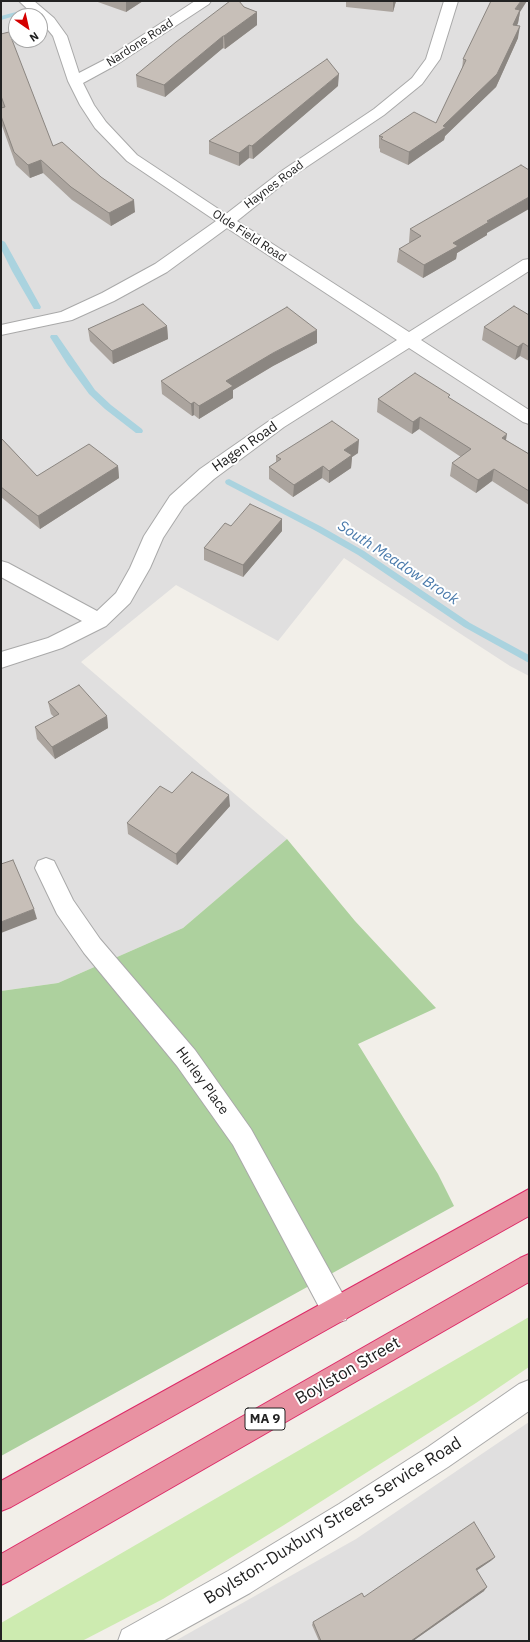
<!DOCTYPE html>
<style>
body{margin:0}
#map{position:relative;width:530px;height:1642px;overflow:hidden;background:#f2efe9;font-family:"IBM Plex Sans",sans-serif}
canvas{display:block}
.frame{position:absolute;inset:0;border:2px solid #222;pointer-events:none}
.north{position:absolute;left:8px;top:8px;width:40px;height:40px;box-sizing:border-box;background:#fff;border:1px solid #a7a7a7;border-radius:50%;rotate:146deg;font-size:11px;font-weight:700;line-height:16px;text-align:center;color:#222}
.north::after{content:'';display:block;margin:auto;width:14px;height:18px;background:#d40000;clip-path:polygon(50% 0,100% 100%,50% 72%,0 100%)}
</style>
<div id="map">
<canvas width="530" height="1642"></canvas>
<div class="frame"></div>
<div class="north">N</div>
</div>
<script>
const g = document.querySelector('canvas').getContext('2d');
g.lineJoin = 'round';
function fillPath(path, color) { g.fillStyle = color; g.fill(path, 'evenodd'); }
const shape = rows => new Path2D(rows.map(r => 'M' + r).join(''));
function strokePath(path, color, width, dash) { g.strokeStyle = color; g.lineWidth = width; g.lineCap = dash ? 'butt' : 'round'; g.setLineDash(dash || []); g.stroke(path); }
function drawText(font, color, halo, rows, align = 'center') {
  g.font = font + ' "IBM Plex Sans",sans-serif'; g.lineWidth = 4; g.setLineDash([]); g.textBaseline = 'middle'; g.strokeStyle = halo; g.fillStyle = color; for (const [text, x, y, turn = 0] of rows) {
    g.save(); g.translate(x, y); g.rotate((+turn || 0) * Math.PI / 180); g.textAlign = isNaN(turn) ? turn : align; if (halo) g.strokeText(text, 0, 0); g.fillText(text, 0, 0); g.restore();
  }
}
fillPath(shape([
 [1,1,529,1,529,676,510,666,344,558,278,641,176,585,81,662,287,839,183,928,58,983,1,991],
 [16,16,40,16,40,40,16,40],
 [529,1422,529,1641,175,1641,356,1539]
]), '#e0dfdf');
fillPath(shape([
 [529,1317,529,1367,476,1403,284,1525,163,1599,82,1641,1,1641,1,1623]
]), '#cdebb0');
fillPath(shape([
 [287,839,355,921,436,1008,358,1044,438,1174,454,1206,1,1456,1,991,58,983,183,928]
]), '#add19e');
fillPath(shape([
 [16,12,19,14,18,15,1,20,1,16,16,12],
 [1,240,5,242,41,307,40,309,34,309,12,271,1,249,1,240],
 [51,335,57,335,95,390,111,405,142,429,143,431,142,433,136,433,105,409,89,394,67,364,50,337,51,335],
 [229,479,322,527,364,551,470,623,529,655,529,663,464,627,358,555,316,531,226,484,225,482,226,480,229,479]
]), '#aad3df');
const minor = shape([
 [19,1,34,1,54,18,67,36,79,73,106,59,195,1,211,1,209,4,116,65,83,83,94,105,106,122,137,155,226,214,283,170,374,109,412,78,426,59,444,1,458,1,440,59,422,84,384,115,293,176,237,221,409,332,523,260,529,259,529,271,421,340,529,410,529,424,523,422,409,348,284,427,214,479,184,506,163,538,150,568,130,603,106,626,62,648,1,668,1,652,48,638,82,621,1,577,1,561,8,563,97,611,116,593,130,568,144,536,170,496,200,469,272,419,397,340,227,228,167,272,114,301,72,320,1,335,1,325,61,312,102,293,155,264,216,221,127,161,95,128,80,105,68,81,53,36,40,20,40,16,35,16,19,1],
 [46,858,54,861,73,900,100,939,195,1050,251,1129,346,1300,349,1310,346,1320,336,1323,326,1320,233,1145,177,1066,84,953,57,914,35,868,38,861,46,858],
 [529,1380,529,1411,448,1467,359,1524,250,1593,163,1641,118,1641,122,1630,228,1571,339,1504,428,1447,519,1384,529,1380]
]);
const highway = shape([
 [529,1189,529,1216,11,1507,1,1511,1,1481,529,1189],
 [529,1254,529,1282,11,1580,1,1585,1,1554,520,1258,529,1254]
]);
strokePath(minor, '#a9a9a9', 2);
strokePath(highway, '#dc2a67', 2);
fillPath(minor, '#fff');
fillPath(highway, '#e892a2');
fillPath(shape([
 [95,1,143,1,126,12],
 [346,1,396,1,393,12,346,7],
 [244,7,257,12,257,25,225,49,223,48,165,97,137,87,136,75],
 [520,12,518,23,517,25,518,38,496,87,445,136,444,140,408,165,380,152,380,149,379,148,379,136,436,123,462,70,463,59],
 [1,34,53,146,135,212,111,226,72,200,43,173,30,178,16,165,1,123,1,108,2,107,1,103],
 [338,86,253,159,249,158,239,166,209,154,209,141],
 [410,229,487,233,487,235,457,253,456,259,423,278,397,262,399,249,410,243,409,242],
 [529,315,529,361,520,356,515,360,482,340,484,327],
 [167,326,168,339,113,364,90,341,88,329],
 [317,343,273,366,233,390,233,398,199,419,194,415,192,416,162,394,161,381],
 [450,398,506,440,529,454,529,505,492,481,476,493,450,476,452,463,461,457,419,429,412,434,377,412,378,399],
 [1,438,37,476,118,466,119,478,40,529,1,497],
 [358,453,352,457,351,468,329,483,322,478,293,497,269,479,269,467,276,462,276,456],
 [282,519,282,531,243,577,204,560,204,548,231,526],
 [48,702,107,716,108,728,55,759,37,739,35,727,54,717,51,714],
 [172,793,230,806,177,865,128,834,127,823],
 [492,1560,477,1570,484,1591,413,1641,319,1641,312,1625,313,1622,364,1597]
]), '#aba49e');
fillPath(shape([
 [126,1,143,1,126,12],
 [393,1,396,1,393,12],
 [521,1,527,1,520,12,518,23,511,37,515,9],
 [257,12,257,25,225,49,224,36],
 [520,26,518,38,496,87,445,136,444,140,408,165,409,152,443,126],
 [223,36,223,48,165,97,164,85],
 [339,74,338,86,253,159,252,146],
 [249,145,249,158,239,166,239,153],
 [41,160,43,173,30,178,28,165],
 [529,197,529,209,487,233,487,235,457,253,456,259,423,278,424,265,453,243,487,221],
 [134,200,135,212,111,226,109,213],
 [167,326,168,339,113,364,112,351],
 [317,330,317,343,273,366,233,390,233,398,199,419,199,406,226,381,273,353],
 [523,343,520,356,515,360,518,347],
 [194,402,194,415,192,416,191,404],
 [420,417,419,429,412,434,413,422],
 [507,434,505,446,502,438],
 [359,440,358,453,352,457,351,468,329,483,329,471,344,450],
 [118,466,119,478,40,529,38,516],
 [323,466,322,478,293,497,294,485],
 [494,469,492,481,476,493,478,480],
 [282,519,282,531,243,577,243,565],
 [107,716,108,728,55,759,52,747],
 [229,795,230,806,177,865,176,854],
 [34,909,37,919,1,933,1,922],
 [495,1557,492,1560,473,1573,476,1569],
 [487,1587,484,1591,413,1641,411,1641]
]), '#8b8681');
const building = shape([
 [230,1,239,1,244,7,257,12,224,36,223,36,164,85,136,75,176,42,230,1],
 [491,1,521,1,515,9,520,10,513,25,520,26,497,74,443,126,446,127,409,152,381,139,383,137,379,136,414,112,436,123,466,60,463,59,491,1],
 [9,32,53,146,62,142,101,177,134,200,109,213,71,187,41,160,28,165,14,152,1,116,1,108,5,107,1,96,1,34,9,32],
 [327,59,339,74,252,146,249,145,239,153,209,141,327,59],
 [521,165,529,170,529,197,487,221,489,222,453,243,458,246,424,265,399,249,421,236,410,229,521,165],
 [143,304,167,326,112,351,88,329,143,304],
 [514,306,529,315,529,347,523,343,518,347,484,327,514,306],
 [287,307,317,330,273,353,226,381,233,386,199,406,194,402,191,404,161,381,287,307],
 [415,373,450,395,448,397,507,434,502,438,529,454,529,491,494,469,478,480,452,463,471,449,420,417,413,422,378,399,415,373],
 [332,421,359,440,344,450,352,455,329,471,323,466,294,485,269,467,281,459,276,456,332,421],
 [1,438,37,476,89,444,118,466,38,516,1,487,1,438],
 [250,504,282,519,243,565,204,548,225,523,231,526,250,504],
 [79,685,107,716,52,747,35,727,59,714,48,702,79,685],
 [192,772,229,795,176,854,127,823,160,786,172,793,192,772],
 [13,860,34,909,1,922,1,864,13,860],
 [474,1522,495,1557,476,1569,487,1587,411,1641,321,1641,313,1622,362,1593,364,1597,474,1522]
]);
fillPath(building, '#c7bfb8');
strokePath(building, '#8b8681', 1);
drawText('12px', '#222', '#fff', [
 ["Nardone Road",140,43,-33],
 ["Haynes Road",274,185,-37],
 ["Olde Field Road",249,236,33]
]);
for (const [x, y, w] of [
 [265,1419,40]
]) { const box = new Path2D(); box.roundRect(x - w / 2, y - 11, w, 22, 3); g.fillStyle = '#fff'; g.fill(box); strokePath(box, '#222', 1); }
drawText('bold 13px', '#222', null, [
 ["MA 9",265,1419]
]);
drawText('14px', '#222', '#fff', [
 ["Hagen Road",245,447,-35],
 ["Hurley Place",202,1081,54]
]);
drawText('italic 15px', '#4a7aab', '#fff', [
 ["South Meadow Brook",398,563,33]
]);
drawText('17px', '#222', '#fff', [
 ["Boylston Street",348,1371,-30],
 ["Boylston-Duxbury Streets Service Road",333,1521,-32]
]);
</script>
